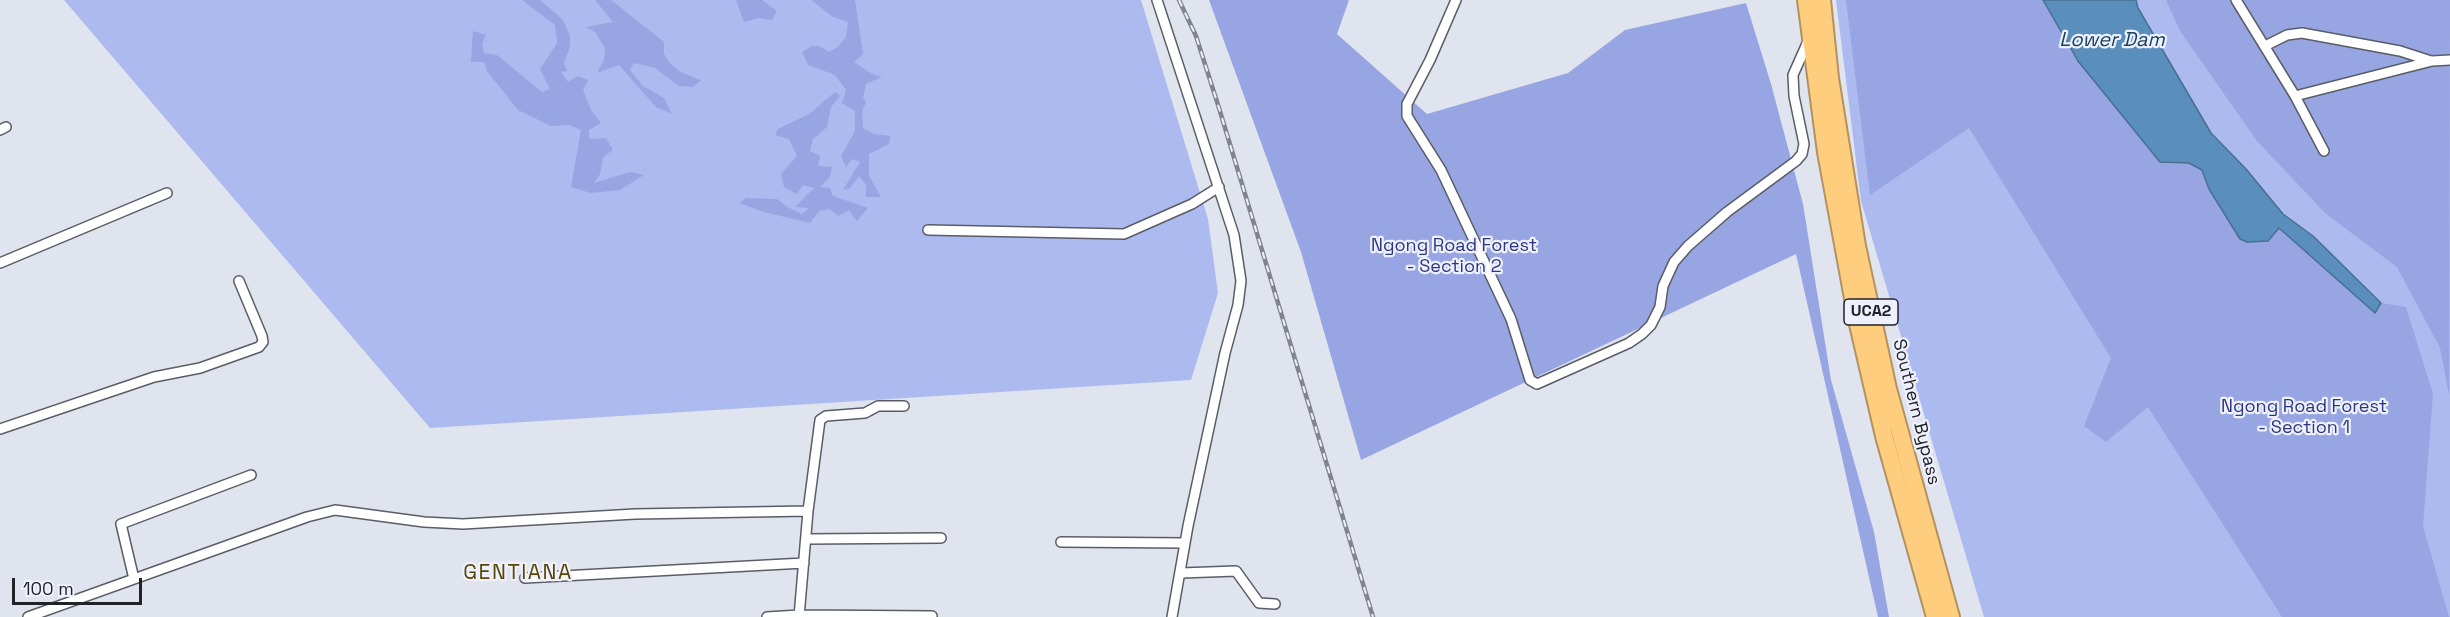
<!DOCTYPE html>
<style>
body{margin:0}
#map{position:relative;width:2450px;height:617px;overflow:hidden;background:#e0e4ef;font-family:"Space Grotesk",sans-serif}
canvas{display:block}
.scale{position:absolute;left:12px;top:578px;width:130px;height:27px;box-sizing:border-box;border:3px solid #222327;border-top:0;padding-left:8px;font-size:18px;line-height:21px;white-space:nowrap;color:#222327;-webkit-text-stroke:4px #eef1fd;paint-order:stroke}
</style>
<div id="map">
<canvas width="2450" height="617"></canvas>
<div class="scale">100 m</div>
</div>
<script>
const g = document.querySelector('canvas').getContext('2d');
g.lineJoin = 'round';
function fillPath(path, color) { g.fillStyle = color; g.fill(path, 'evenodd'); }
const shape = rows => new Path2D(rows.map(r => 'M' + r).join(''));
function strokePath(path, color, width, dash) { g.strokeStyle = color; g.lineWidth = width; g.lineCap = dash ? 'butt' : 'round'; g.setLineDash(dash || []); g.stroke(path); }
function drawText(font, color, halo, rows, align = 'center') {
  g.font = font + ' "Space Grotesk",sans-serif'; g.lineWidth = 4.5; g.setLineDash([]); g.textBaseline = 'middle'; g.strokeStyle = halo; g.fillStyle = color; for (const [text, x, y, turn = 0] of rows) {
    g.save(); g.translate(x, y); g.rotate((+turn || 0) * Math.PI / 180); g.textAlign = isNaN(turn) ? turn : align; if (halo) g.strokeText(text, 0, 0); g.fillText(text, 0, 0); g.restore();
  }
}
fillPath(shape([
 [64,0,1141,0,1208,219,1218,293,1191,380,430,428],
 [1836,0,2450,0,2450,617,1984,617,1861,201]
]), '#adbaef');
fillPath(shape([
 [522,0,540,0,563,20,570,36,570,47,564,63,567,71,561,72,568,82,578,76,588,80,583,90,591,110,601,123,589,130,589,139,606,138,613,150,603,157,600,174,594,183,630,172,644,175,620,190,591,193,571,187,581,130,569,125,551,126,518,110,487,71,484,62,471,62,473,31,486,35,482,44,484,53,497,55,542,92,550,89,540,69,557,43,555,25],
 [595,0,611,0,664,42,664,54,669,62,680,72,701,80,693,87,679,86,655,68,634,63,630,70,643,86,664,98,672,114,656,107,619,65,597,73,604,60,605,48,595,32,586,27,613,22],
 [736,0,762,0,777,11,772,20,758,18,744,22],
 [811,0,855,0,863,54,854,62,872,74,882,77,866,84,863,98,866,102,862,112,863,128,874,134,890,136,889,144,869,154,869,176,881,197,866,197,866,185,859,176,850,188,843,190,860,162,852,159,846,167,841,156,855,131,855,111,842,103,846,90,835,75,808,65,802,52,812,46,819,46,829,52,838,47,846,37,848,22,833,17],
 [1209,0,1349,0,1337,34,1427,114,1568,73,1625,30,1746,3,1771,84,1803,204,1831,380,1874,532,1889,617,1878,617,1796,254,1361,460,1301,252],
 [1846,0,2043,0,2079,61,2108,95,2177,164,2189,163,2202,170,2209,189,2223,212,2279,227,2375,313,2381,303,2406,307,2433,394,2423,526,2449,617,2282,617,2148,407,2106,442,2084,426,2111,358,1969,128,1870,195],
 [2166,0,2450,0,2449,395,2440,348,2397,267,2325,213,2257,141,2180,31],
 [835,92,840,96,831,107,827,127,813,139,810,151,820,156,818,166,832,167,830,177,820,187,830,188,833,196,868,208,857,221,849,210,838,216,829,209,819,211,810,223,764,212,739,203,746,198,777,199,789,208,802,214,809,208,795,207,814,188,803,185,797,194,784,187,781,174,797,156,789,139,775,135,778,129,809,114]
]), '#97a5e2');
const water = shape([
 [2043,0,2136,0,2138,8,2211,133,2246,169,2283,214,2313,236,2381,303,2375,313,2279,228,2268,241,2247,242,2240,239,2209,189,2202,170,2189,163,2160,162,2078,61,2043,0]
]);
fillPath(water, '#5a8fbd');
strokePath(water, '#496f90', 1.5);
const street = shape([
 [1157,0,1234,235,1241,281,1238,305,1225,353,1188,526,1172,617],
 [1456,0,1430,60,1407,104,1407,116,1441,170,1511,319,1530,380,1537,384,1629,343,1642,334,1651,325,1660,307,1663,286,1674,262,1688,246,1727,212,1796,161,1802,154,1804,144,1794,96,1793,75,1809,39],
 [2236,0,2295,96],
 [2265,46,2287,35,2302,33,2400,51,2431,61],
 [0,130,6,127],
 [2324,151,2295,96,2432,61,2450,60],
 [928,230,1124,234,1192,204,1219,187],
 [0,263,167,193],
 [0,429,154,377,200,368,259,347,263,342,262,336,239,281],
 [808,511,820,420,826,416,865,413,878,406,904,406],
 [806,539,941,538],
 [1061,542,1185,543],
 [1181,573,1236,571,1259,603,1275,604],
 [525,578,804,563],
 [134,579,121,524,251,475],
 [28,617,307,517,335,510,424,522,463,524,635,514,808,511,799,617],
 [767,617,799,615,932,616]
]);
const highway = shape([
 [1806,0,1826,152,1857,320,1884,436,1935,617],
 [1822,0,1830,78,1857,246,1888,389,1951,617]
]);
strokePath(street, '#5a5c66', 12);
strokePath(highway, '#b19260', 20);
strokePath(street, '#fff', 9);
strokePath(highway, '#fecd7e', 16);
const rail = shape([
 [1179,0,1196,36,1219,108,1373,617]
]);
strokePath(rail, '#82848c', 4.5);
strokePath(rail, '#eef1fd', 2, [7]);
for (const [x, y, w] of [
 [1871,312,54]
]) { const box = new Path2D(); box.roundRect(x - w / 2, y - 13, w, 26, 4.5); g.fillStyle = '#eef1fd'; g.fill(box); strokePath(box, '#222327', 1.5); }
drawText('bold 16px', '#222327', null, [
 ["UCA2",1871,312]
]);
drawText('18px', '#2e377e', '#eef1fd', [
 ["Ngong Road Forest",1454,246],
 ["- Section 2",1454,267],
 ["Ngong Road Forest",2304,407],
 ["- Section 1",2304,428]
]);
drawText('18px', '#222327', '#eef1fd', [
 ["Southern Bypass",1916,412,76]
]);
drawText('italic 20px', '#194262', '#eef1fd', [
 ["Lower Dam",2112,41]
]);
g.letterSpacing = '1.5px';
drawText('21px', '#584604', '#eef1fd', [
 ["GENTIANA",518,573]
]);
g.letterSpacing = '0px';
</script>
